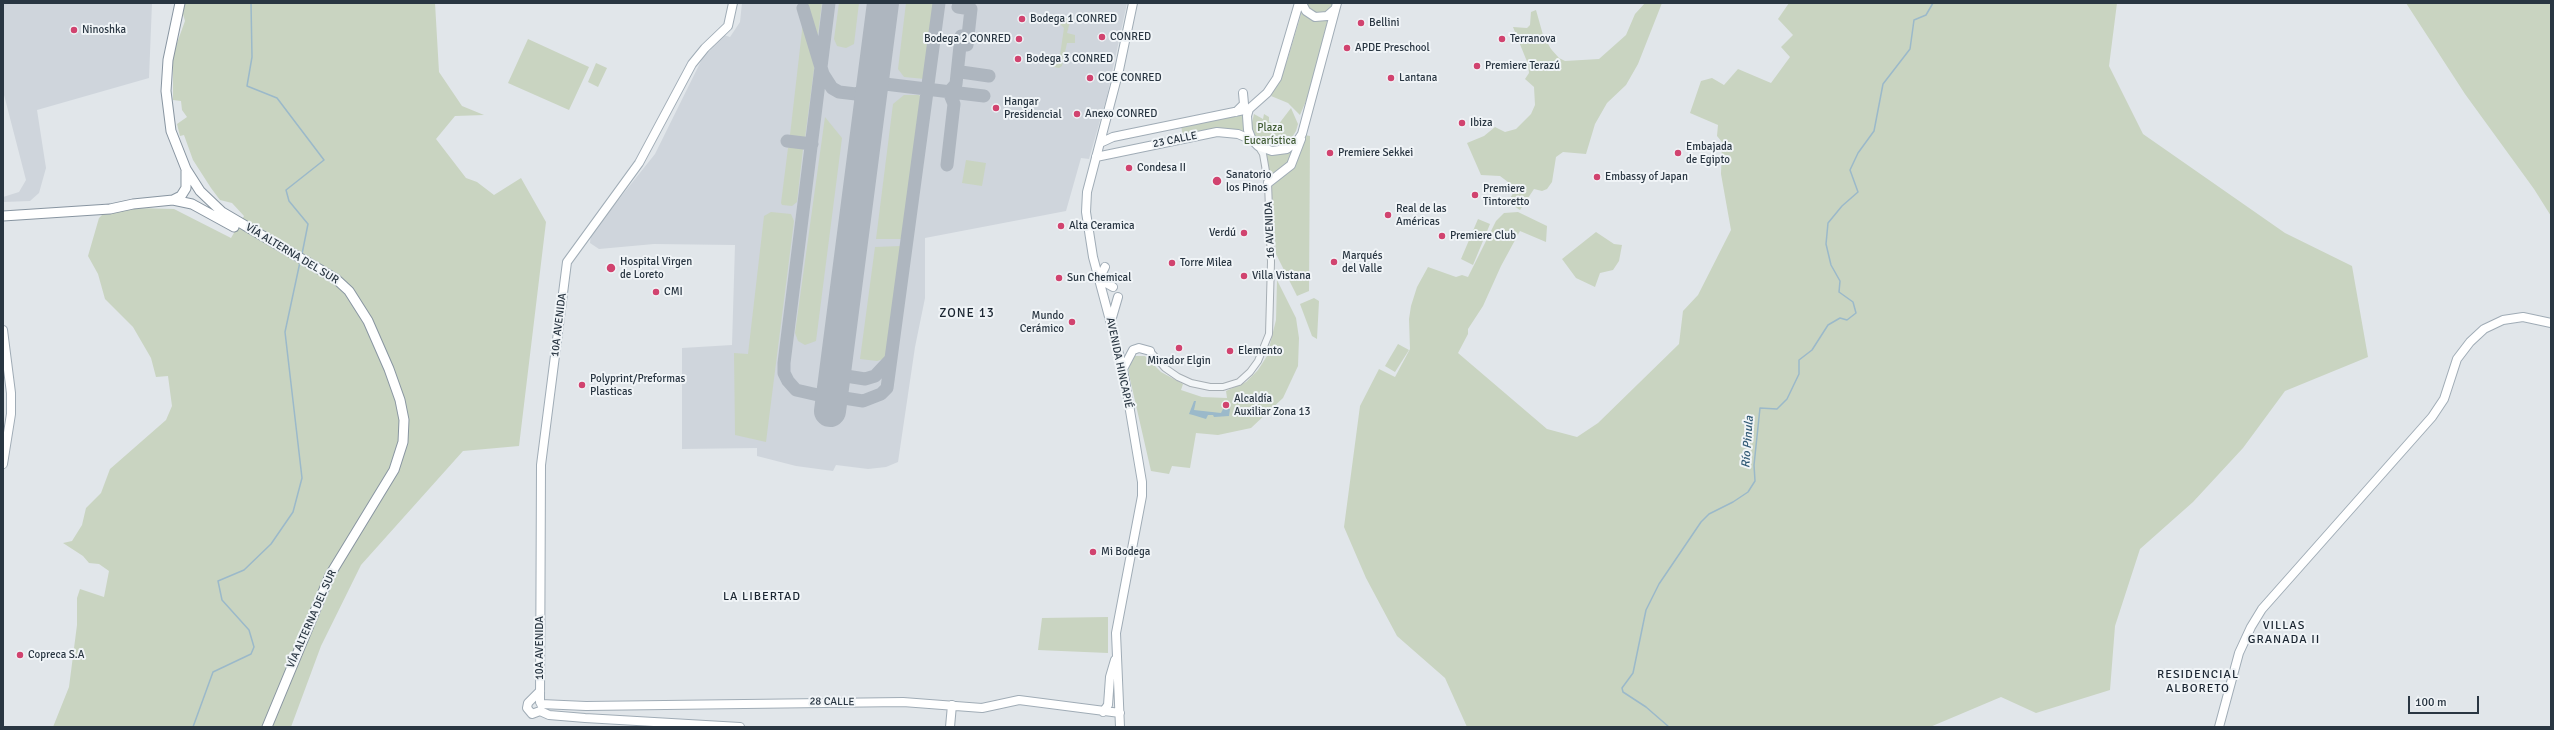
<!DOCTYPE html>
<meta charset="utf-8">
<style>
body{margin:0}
#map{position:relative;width:2554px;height:730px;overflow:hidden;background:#e1e6ea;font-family:Signika,sans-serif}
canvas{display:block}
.frame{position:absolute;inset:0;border:4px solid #293642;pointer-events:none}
.scale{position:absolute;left:2408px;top:696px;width:71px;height:18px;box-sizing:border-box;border:2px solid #293642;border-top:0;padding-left:5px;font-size:12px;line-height:14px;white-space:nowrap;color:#293642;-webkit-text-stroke:3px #f0f4f7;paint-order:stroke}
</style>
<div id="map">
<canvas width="2554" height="730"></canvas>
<div class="frame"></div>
<div class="scale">100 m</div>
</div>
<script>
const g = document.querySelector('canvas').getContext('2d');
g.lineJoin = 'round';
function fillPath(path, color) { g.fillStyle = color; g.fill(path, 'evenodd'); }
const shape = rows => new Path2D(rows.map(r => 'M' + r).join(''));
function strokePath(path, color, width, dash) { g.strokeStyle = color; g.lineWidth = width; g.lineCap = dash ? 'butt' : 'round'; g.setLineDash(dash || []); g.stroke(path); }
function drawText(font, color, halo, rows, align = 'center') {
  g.font = font + ' Signika,sans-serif'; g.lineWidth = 4; g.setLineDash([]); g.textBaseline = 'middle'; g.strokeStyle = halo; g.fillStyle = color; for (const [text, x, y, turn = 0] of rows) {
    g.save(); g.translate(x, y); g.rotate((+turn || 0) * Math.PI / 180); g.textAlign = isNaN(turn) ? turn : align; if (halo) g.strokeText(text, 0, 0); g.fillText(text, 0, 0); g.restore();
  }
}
fillPath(shape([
 [3,3,152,3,149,78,37,110,46,168,39,193,30,201,3,202,3,197,19,192,26,180,3,91],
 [742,3,1127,3,1107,96,1089,159,1081,158,1066,211,925,238,925,298,915,347,898,462,886,467,868,469,836,465,833,471,796,466,757,456,757,448,682,449,682,348,732,345,735,245,654,244,599,249,590,243,591,234,655,154,702,59,724,35,730,37,740,22]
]), '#cfd5dc');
fillPath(shape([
 [185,3,435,3,439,72,462,106,484,115,455,116,436,139,466,178,477,182,494,195,521,178,546,222,519,446,463,451,361,565,321,646,291,727,53,727,69,687,77,625,77,598,80,589,104,597,109,571,99,564,89,563,83,556,63,543,72,541,82,525,86,508,101,493,110,469,166,420,172,406,168,376,156,377,151,358,133,327,105,299,98,274,88,256,99,218,105,212,136,208,174,209,231,238,244,216,232,203,220,200,211,188,193,160,184,135,180,136,177,124,187,117,182,110,181,101,173,100,173,54,185,21,183,14],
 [806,3,822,3,817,41,815,40],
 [839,3,859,3,854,44,846,48,837,46,834,39],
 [906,3,934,3,925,79,904,77,898,69],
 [1305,3,1334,3,1324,13,1315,13],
 [1645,3,1662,3,1638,64,1626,85,1607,103,1595,124,1586,154,1563,152,1556,157,1552,182,1547,189,1542,191,1534,189,1520,210,1508,202,1516,188,1500,176,1481,175,1467,143,1484,136,1495,127,1505,132,1516,129,1531,114,1535,105,1534,87,1525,79,1529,73,1528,64,1513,27,1527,28,1530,25,1531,12,1536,10,1543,35,1551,49,1559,58,1565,61,1599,59,1626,35,1635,14],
 [1789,3,2117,3,2109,66,2143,134,2285,233,2352,266,2368,357,2285,391,2243,448,2193,502,2140,549,2115,626,2110,690,2036,713,2001,697,1930,727,1467,727,1445,678,1397,636,1366,578,1344,527,1360,406,1379,369,1395,377,1410,349,1409,319,1411,306,1417,287,1428,267,1456,277,1462,275,1468,277,1496,221,1504,213,1518,212,1547,226,1546,242,1520,231,1501,266,1483,306,1468,329,1468,334,1458,353,1547,429,1577,437,1598,423,1679,344,1683,311,1698,295,1731,230,1721,174,1722,142,1717,136,1718,125,1690,113,1701,81,1712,78,1724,85,1738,69,1771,83,1790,57,1781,47,1793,35,1778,19],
 [2406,3,2551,3,2551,216,2534,189,2465,94],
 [1302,11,1315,20,1328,19,1309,94,1300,115,1288,103,1271,96,1287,61],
 [1062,17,1071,18,1067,33,1075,35,1075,43,1067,43,1062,66,1059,68,1053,67,1054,63,1059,62,1064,28,1060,24],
 [803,22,815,62,805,138,803,140,792,138,790,135],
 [528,39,589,67,569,110,508,83],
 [596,63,607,68,598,87,588,82],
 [904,95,919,95,921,98,902,239,876,239,893,104],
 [1291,108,1298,124,1296,131,1289,142,1276,147,1263,144,1257,139,1251,127,1254,114,1263,119,1264,114,1269,117,1269,122,1278,125],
 [1245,113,1245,133,1183,136,1181,126],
 [825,117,842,138,816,341,805,345,798,341,795,333],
 [1305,135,1310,136,1309,291,1297,296,1276,254,1271,183,1292,167],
 [792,146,803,149,797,202,792,206,782,205,781,203,788,148],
 [1295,148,1293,160,1271,179,1265,153],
 [966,160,986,163,982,186,962,183],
 [771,212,791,214,794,221,766,442,735,435,734,353,748,354,764,216],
 [1478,219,1490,224,1473,265,1461,259],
 [1596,232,1614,244,1622,245,1619,261,1613,270,1600,273,1595,287,1576,278,1562,259],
 [901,246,887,354,884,359,877,361,860,359,875,247],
 [1277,280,1296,318,1299,338,1298,366,1283,398,1251,428,1218,435,1196,433,1190,468,1172,466,1169,474,1151,471,1130,379,1128,366,1133,356,1145,356,1161,372,1183,384,1181,390,1202,397,1227,398,1226,391,1246,382,1258,370,1267,356,1276,320],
 [1314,298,1319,301,1317,339,1312,336,1300,304],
 [1398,344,1409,350,1395,372,1385,366],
 [1108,617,1108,653,1038,650,1042,618]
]), '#c9d4c1');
fillPath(shape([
 [1194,401,1196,401,1194,410,1221,413,1223,409,1230,409,1229,416,1214,417,1213,415,1208,415,1206,419,1193,415,1189,414]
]), '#9bb9ca');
strokePath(shape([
 [251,3,252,57,247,86,277,98,324,160,286,190,289,201,308,224,302,254],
 [193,727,213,672,251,654,254,647,249,630,222,600,218,581,244,570,271,544,293,512,302,478,285,332,300,262],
 [1669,727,1646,707,1623,692,1622,688,1633,673,1646,610,1659,584,1701,522,1709,514,1733,502,1748,492,1755,481,1754,465,1760,408,1777,409,1787,399,1799,374,1799,360,1812,350,1828,325,1840,318,1847,320,1856,313,1853,302,1839,292,1840,281,1831,265,1826,244,1828,223,1842,206,1858,192,1850,170,1858,153,1874,131,1883,84,1910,49,1914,20,1926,15,1933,3]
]), '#9bb9ca', 1.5);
strokePath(shape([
 [829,3,784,363,784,373,788,381,796,390,818,395,826,393,833,386,844,398,863,401,881,394,887,388,939,3],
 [958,7,971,9,967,45],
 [803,8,823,74,832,88,839,92,856,94,885,84],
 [958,68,961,72,989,76],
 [873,76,885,84,984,96],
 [856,94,870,103],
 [787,141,812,144],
 [947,165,954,104,949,92,956,84,961,36,968,36],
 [836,363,846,376,865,379,875,376,890,360]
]), '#aeb6bf', 13);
strokePath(shape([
 [830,411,883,3]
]), '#aeb6bf', 32);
const minor = shape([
 [1150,351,1165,368,1178,377,1191,383,1210,387,1223,387,1239,382,1250,372,1258,361,1269,334,1271,262,1268,183,1263,154,1258,146]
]);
const major = shape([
 [1299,3,1277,78,1267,93,1249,109,1247,116,1248,130,1252,140,1258,146,1272,151,1287,149,1298,140,1302,134,1337,3],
 [1302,3,1306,11,1315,17,1327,16,1335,9],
 [1236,112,1244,104,1243,93],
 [1100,143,1113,137,1249,109],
 [1096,157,1217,132,1238,134,1252,140],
 [1268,183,1291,165,1301,139],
 [1099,279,1113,287],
 [1099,279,1105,267],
 [1111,321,1118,297],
 [3,330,11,393,11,414,3,464],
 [1123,369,1133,350,1139,348,1150,351],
 [540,691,528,703,527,708,532,714,540,711],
 [540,702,541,465,567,262,639,163,692,64,705,48,728,26,733,3],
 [541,704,586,706,903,702,982,708,1019,700,1120,713],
 [540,711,549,715,585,718,740,727],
 [1103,712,1108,705,1110,677,1115,660],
 [950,727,952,705],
 [1120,727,1116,633,1142,496,1142,482,1123,369,1093,257,1086,212,1087,192,1119,70,1133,3],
 [2219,727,2239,653,2251,627,2262,609,2432,417,2444,399,2457,359,2470,342,2484,329,2503,320,2523,317,2551,323]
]);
const highway = shape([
 [180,3,168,60,166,91,171,131,186,169,200,191,222,212,336,279,349,291,368,321,389,369,400,400,404,420,403,442,394,470,330,575,267,727],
 [173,200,181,196,186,188,186,171],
 [3,216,110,209,133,204,173,200,192,204,234,227]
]);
strokePath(minor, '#a6aeb4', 8);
strokePath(major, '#a0acb6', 10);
strokePath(highway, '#8895a1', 11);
strokePath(minor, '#f3f6f8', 6);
strokePath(major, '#fff', 8);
strokePath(highway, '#fff', 9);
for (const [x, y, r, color] of [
 [1022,19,4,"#d1436f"],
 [1361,23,4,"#d1436f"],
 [74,30,4,"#d1436f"],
 [1102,37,4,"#d1436f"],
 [1019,39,4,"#d1436f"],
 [1502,39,4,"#d1436f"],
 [1347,48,4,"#d1436f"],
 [1018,59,4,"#d1436f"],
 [1477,66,4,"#d1436f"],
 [1090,78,4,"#d1436f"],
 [1391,78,4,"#d1436f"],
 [996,108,4,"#d1436f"],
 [1077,114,4,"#d1436f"],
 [1462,123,4,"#d1436f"],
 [1330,153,4,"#d1436f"],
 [1678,153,4,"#d1436f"],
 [1129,168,4,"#d1436f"],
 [1597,177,4,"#d1436f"],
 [1217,181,5,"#d1436f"],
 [1475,195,4,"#d1436f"],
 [1388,215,4,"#d1436f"],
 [1061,226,4,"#d1436f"],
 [1244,233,4,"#d1436f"],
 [1442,236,4,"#d1436f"],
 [1334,262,4,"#d1436f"],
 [1172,263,4,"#d1436f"],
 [611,268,5,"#d1436f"],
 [1244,276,4,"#d1436f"],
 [1059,278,4,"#d1436f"],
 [656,292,4,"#d1436f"],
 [1072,322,4,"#d1436f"],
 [1179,348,4,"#d1436f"],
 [1230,351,4,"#d1436f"],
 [582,385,4,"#d1436f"],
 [1226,405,4,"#d1436f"],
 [1093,552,4,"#d1436f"],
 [20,655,4,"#d1436f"]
]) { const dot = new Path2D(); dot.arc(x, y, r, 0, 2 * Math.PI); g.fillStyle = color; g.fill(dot); strokePath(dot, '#f0f4f7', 1.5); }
drawText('11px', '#293642', '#f0f4f7', [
 ["Bodega 1 CONRED",1030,19],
 ["Bellini",1369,23],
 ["Ninoshka",82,30],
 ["CONRED",1110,37],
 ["Bodega 2 CONRED",1011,39,"right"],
 ["Terranova",1510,39],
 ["APDE Preschool",1355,48],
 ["Bodega 3 CONRED",1026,59],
 ["Premiere Terazú",1485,66],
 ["COE CONRED",1098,78],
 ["Lantana",1399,78],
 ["Hangar",1004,102],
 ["Presidencial",1004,115],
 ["Anexo CONRED",1085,114],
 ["Ibiza",1470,123],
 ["Embajada",1686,147],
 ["de Egipto",1686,160],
 ["Premiere Sekkei",1338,153],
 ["Condesa II",1137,168],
 ["Sanatorio",1226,175],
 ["los Pinos",1226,188],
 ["Embassy of Japan",1605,177],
 ["Premiere",1483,189],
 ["Tintoretto",1483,202],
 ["Real de las",1396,209],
 ["Américas",1396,222],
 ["Alta Ceramica",1069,226],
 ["Verdú",1236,233,"right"],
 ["Premiere Club",1450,236],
 ["Marqués",1342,256],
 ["del Valle",1342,269],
 ["Hospital Virgen",620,262],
 ["de Loreto",620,275],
 ["Torre Milea",1180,263],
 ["Villa Vistana",1252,276],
 ["Sun Chemical",1067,278],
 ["CMI",664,292],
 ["Mundo",1064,316,"right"],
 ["Cerámico",1064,329,"right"],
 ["Elemento",1238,351],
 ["Mirador Elgin",1179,361,"center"],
 ["Polyprint/Preformas",590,379],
 ["Plasticas",590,392],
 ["Alcaldía",1234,399],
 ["Auxiliar Zona 13",1234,412],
 ["Mi Bodega",1101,552],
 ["Copreca S.A",28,655]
], 'left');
drawText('11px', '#435e36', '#f0f4f7', [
 ["Plaza",1270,128],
 ["Eucarística",1270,141]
]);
drawText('11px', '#293642', '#f0f4f7', [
 ["23 CALLE",1175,140,-11],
 ["16 AVENIDA",1270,230,-92],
 ["VÍA ALTERNA DEL SUR",292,254,31],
 ["10A AVENIDA",559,325,-83],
 ["AVENIDA HINCAPIÉ",1119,363,78],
 ["VÍA ALTERNA DEL SUR",312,619,-66],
 ["10A AVENIDA",540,648,-90],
 ["28 CALLE",832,702,1]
]);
drawText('italic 12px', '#325b76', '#f0f4f7', [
 ["Río Pinula",1748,442,-86]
]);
g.letterSpacing = '1px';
drawText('12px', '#1b2632', '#f0f4f7', [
 ["LA LIBERTAD",762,597],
 ["VILLAS",2284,626],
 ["GRANADA II",2284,640],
 ["RESIDENCIAL",2198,675],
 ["ALBORETO",2198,689]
]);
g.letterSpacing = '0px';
g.letterSpacing = '1px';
drawText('13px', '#1b2632', '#f0f4f7', [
 ["ZONE 13",967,314]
]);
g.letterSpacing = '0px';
</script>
